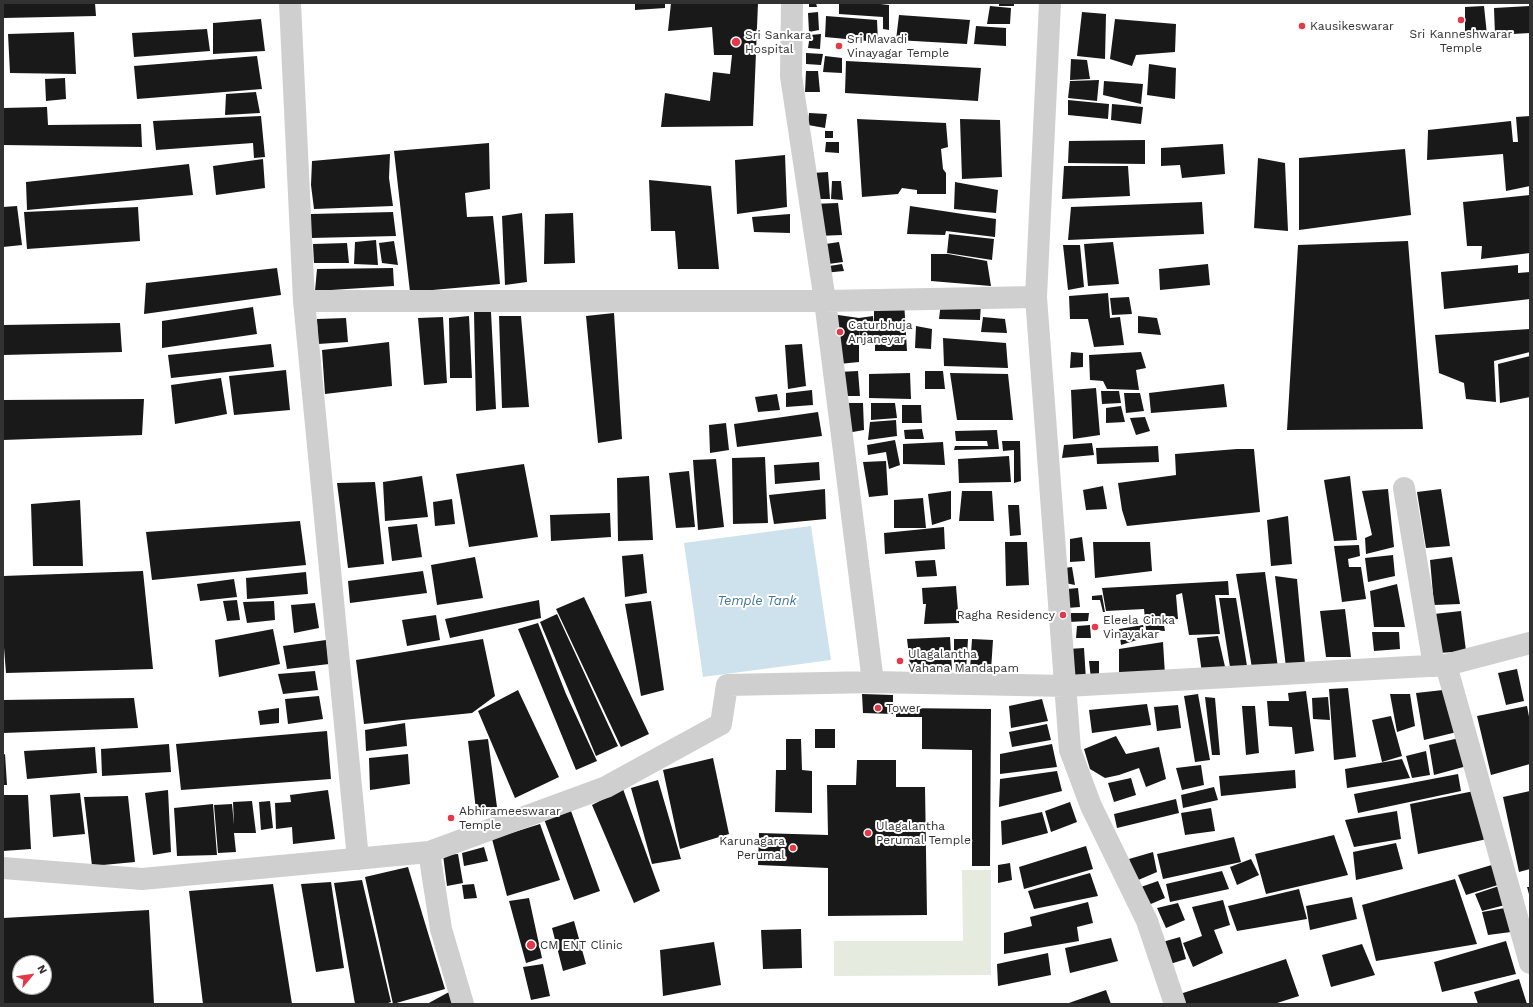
<!DOCTYPE html>
<style>
body{margin:0}
#map{position:relative;width:1533px;height:1007px;overflow:hidden;background:#fff;font-family:"Work Sans",sans-serif}
canvas{display:block}
.frame{position:absolute;inset:0;border:4px solid #323232;pointer-events:none}
.north{position:absolute;left:12px;top:955px;width:40px;height:40px;box-sizing:border-box;background:#fff;border:1px solid #adadad;border-radius:50%;rotate:61deg;font-size:11px;font-weight:700;line-height:16px;text-align:center;color:#323232}
.north::after{content:'';display:block;margin:auto;width:14px;height:18px;background:#e53848;clip-path:polygon(50% 0,100% 100%,50% 72%,0 100%)}
</style>
<div id="map">
<canvas width="1533" height="1007"></canvas>
<div class="frame"></div>
<div class="north">N</div>
</div>
<script>
const g = document.querySelector('canvas').getContext('2d');
g.lineJoin = 'round';
function fillPath(path, color) { g.fillStyle = color; g.fill(path, 'evenodd'); }
const shape = rows => new Path2D(rows.map(r => 'M' + r).join(''));
function strokePath(path, color, width, dash) { g.strokeStyle = color; g.lineWidth = width; g.lineCap = dash ? 'butt' : 'round'; g.setLineDash(dash || []); g.stroke(path); }
function drawText(font, color, halo, rows, align = 'center') {
  g.font = font + ' "Work Sans",sans-serif'; g.lineWidth = 4; g.setLineDash([]); g.textBaseline = 'middle'; g.strokeStyle = halo; g.fillStyle = color; for (const [text, x, y, turn = 0] of rows) {
    g.save(); g.translate(x, y); g.rotate((+turn || 0) * Math.PI / 180); g.textAlign = isNaN(turn) ? turn : align; if (halo) g.strokeText(text, 0, 0); g.fillText(text, 0, 0); g.restore();
  }
}
fillPath(shape([
 [962,870,991,870,991,975,834,976,834,941,963,941]
]), '#e5ebde');
fillPath(shape([
 [811,526,831,660,703,677,684,543]
]), '#cee2ed');
fillPath(shape([
 [3,3,95,3,96,16,3,18],
 [635,3,665,3,665,8,635,10],
 [671,3,758,3,753,126,661,127,665,93,710,101,713,72,730,74,732,55,714,55,712,27,668,31],
 [809,3,816,3,817,7,809,7],
 [839,3,872,3,889,5,889,30,883,29,883,17,839,14],
 [999,3,1014,3,1014,6,999,6],
 [990,6,1011,8,1010,24,987,24],
 [1484,6,1487,35,1465,37,1465,7],
 [1530,6,1530,33,1495,35,1494,8],
 [818,12,819,30,809,32,808,13],
 [1082,12,1106,14,1105,59,1077,56],
 [899,15,970,20,967,44,896,40],
 [826,16,877,20,878,42,825,37],
 [261,19,265,51,213,54,213,23],
 [1115,19,1176,24,1175,52,1136,55,1132,66,1110,59],
 [976,26,1006,28,1006,46,974,44],
 [207,29,210,51,134,57,132,33],
 [74,32,76,74,10,73,8,34],
 [821,34,820,49,808,48,810,35],
 [806,53,823,54,821,65,806,64],
 [257,56,262,89,137,99,134,66],
 [825,56,842,58,842,73,823,72],
 [1071,59,1087,60,1090,79,1070,80],
 [846,61,981,68,978,101,845,93],
 [1149,64,1176,68,1175,99,1147,95],
 [806,71,818,71,820,92,805,92],
 [65,78,66,99,46,101,45,79],
 [1099,80,1097,101,1068,98,1070,81],
 [1104,81,1143,84,1141,104,1103,95],
 [256,92,260,113,225,115,226,94],
 [1068,100,1109,104,1108,119,1068,115],
 [1112,104,1143,107,1141,124,1111,120],
 [47,107,48,125,141,124,142,147,3,145,3,108],
 [809,113,827,114,825,128,808,125],
 [261,116,265,157,254,158,253,143,156,150,153,121],
 [1530,116,1530,186,1506,191,1503,154,1427,160,1428,130,1511,121,1513,142,1518,142,1516,117],
 [857,119,946,123,948,147,941,149,943,169,946,173,946,194,917,194,917,190,902,188,898,194,862,197],
 [960,119,1000,120,1002,177,962,179],
 [825,131,833,131,833,138,825,138],
 [1145,140,1145,164,1068,163,1069,141],
 [826,142,839,142,839,153,825,152],
 [489,143,490,189,465,193,467,217,493,216,500,284,410,292,394,151],
 [1223,144,1225,174,1182,178,1180,165,1161,166,1161,148],
 [1405,149,1411,215,1299,230,1299,158],
 [390,154,389,178,393,206,314,209,311,185,312,161],
 [785,155,787,207,737,214,735,160],
 [1258,158,1285,163,1288,231,1254,228],
 [263,159,265,188,216,195,213,166],
 [189,164,193,195,27,210,26,182],
 [1064,166,1128,166,1130,196,1062,199],
 [828,172,830,199,814,199,812,173],
 [649,180,711,186,719,269,678,269,675,231,651,231],
 [832,181,841,181,843,200,831,199],
 [955,182,998,190,996,213,954,209],
 [1530,195,1530,253,1481,259,1482,246,1467,246,1463,202],
 [1202,202,1204,234,1068,240,1071,207],
 [838,203,842,235,817,236,812,204],
 [17,206,22,245,3,247,3,207],
 [910,206,996,219,995,237,946,231,945,235,907,234],
 [138,207,140,241,27,249,24,212],
 [393,212,396,236,311,238,311,214],
 [522,213,527,282,505,285,502,216],
 [573,213,575,263,544,264,545,214],
 [790,214,790,233,754,232,752,217],
 [949,234,994,239,992,260,947,253],
 [376,240,378,265,354,264,355,242],
 [394,241,398,265,382,263,379,243],
 [1408,241,1423,429,1287,430,1298,245],
 [839,242,843,262,821,265,819,245],
 [1113,242,1119,284,1088,286,1084,244],
 [347,243,349,263,314,263,313,244],
 [1063,245,1080,245,1084,287,1068,290],
 [931,254,948,254,987,261,991,286,931,281],
 [842,264,844,271,823,273,823,267],
 [1208,264,1210,285,1160,290,1159,269],
 [1518,265,1518,273,1530,272,1530,299,1444,309,1441,272],
 [277,268,281,295,144,314,146,283],
 [393,268,394,286,315,291,317,269],
 [1108,293,1110,318,1120,317,1124,345,1094,347,1088,319,1070,319,1069,296],
 [1129,297,1132,314,1112,315,1110,298],
 [904,301,907,351,875,351,875,342,860,344,859,329,859,362,839,364,831,314,859,318,873,316,874,332,874,303],
 [941,302,981,303,980,320,939,319],
 [253,307,257,334,162,348,162,321],
 [474,312,491,312,496,409,476,411],
 [614,313,622,439,598,443,586,316],
 [469,316,472,378,450,378,449,318],
 [499,316,521,316,529,407,502,408],
 [1138,316,1157,318,1161,335,1138,333],
 [443,317,447,383,424,385,418,318],
 [983,317,1005,319,1007,333,981,332],
 [346,318,348,342,318,344,317,319],
 [120,323,122,352,3,355,3,325],
 [916,326,932,329,931,349,915,348],
 [1530,329,1530,352,1494,361,1496,402,1466,399,1464,383,1439,373,1435,335],
 [943,338,1006,343,1008,368,944,366],
 [389,342,392,386,325,394,322,350],
 [271,344,274,367,171,378,168,355],
 [802,344,806,386,788,389,785,345],
 [1071,352,1083,353,1083,367,1070,368],
 [1141,352,1146,368,1136,370,1139,390,1107,389,1103,381,1090,380,1089,355],
 [1530,356,1530,397,1500,403,1498,364],
 [286,370,290,410,234,415,229,376],
 [858,371,860,396,840,396,838,372],
 [925,371,943,371,945,389,925,389],
 [910,373,911,399,869,398,869,374],
 [950,373,1008,374,1013,420,957,420],
 [221,378,227,414,175,424,171,385],
 [1224,384,1227,407,1151,413,1149,393],
 [1096,388,1100,435,1073,439,1071,390],
 [812,390,813,405,786,407,786,393],
 [1101,391,1119,391,1121,403,1102,404],
 [1124,393,1140,393,1144,411,1126,413],
 [777,394,780,410,758,412,755,397],
 [144,399,142,435,3,440,3,400],
 [842,403,863,403,864,430,847,433],
 [871,403,895,403,897,418,871,420],
 [902,405,921,405,922,423,902,423],
 [1121,406,1125,422,1106,423,1106,408],
 [818,412,822,436,737,447,734,424],
 [1145,417,1150,431,1136,435,1130,418],
 [896,420,897,436,868,440,870,422],
 [726,423,729,450,710,453,709,425],
 [922,429,924,439,905,439,904,430],
 [997,430,999,449,954,450,955,446,988,446,987,441,956,441,955,431],
 [895,440,900,465,889,469,886,452,868,455,867,445],
 [1002,441,1020,441,1021,481,1014,483,1014,450,1003,451],
 [943,442,945,465,903,464,903,444],
 [1092,443,1094,455,1062,458,1064,445],
 [1158,446,1159,462,1097,464,1096,448],
 [1237,449,1254,449,1260,512,1127,526,1122,510,1118,483,1176,475,1175,454],
 [1009,456,1011,482,959,483,958,459],
 [765,457,768,523,733,524,732,458],
 [716,459,724,527,698,530,693,460],
 [886,461,888,495,869,497,863,462],
 [819,462,820,480,775,484,774,465],
 [524,464,538,537,469,547,456,474],
 [689,471,695,527,676,528,669,473],
 [422,476,428,517,385,521,383,482],
 [649,476,653,540,618,541,617,478],
 [1350,476,1357,540,1334,541,1324,480],
 [375,482,384,564,348,568,337,483],
 [1103,486,1107,509,1086,510,1083,490],
 [825,489,826,519,774,524,769,495],
 [1388,489,1394,547,1366,554,1365,538,1372,535,1362,491],
 [1441,489,1450,546,1426,548,1417,492],
 [951,491,951,519,932,525,928,494],
 [962,491,992,491,994,521,959,521],
 [923,498,926,528,894,528,894,500],
 [452,499,455,524,435,526,433,502],
 [80,500,83,566,33,566,31,504],
 [1008,505,1019,505,1021,535,1010,536],
 [610,513,611,537,551,541,550,515],
 [1288,516,1292,564,1271,566,1267,520],
 [300,521,306,565,152,580,146,532],
 [417,524,422,557,392,561,388,527],
 [944,527,945,549,885,554,884,533],
 [1082,537,1085,561,1070,562,1070,539],
 [1005,542,1027,542,1029,585,1006,586],
 [1093,542,1150,542,1152,571,1095,578],
 [1359,545,1360,556,1348,559,1349,567,1361,567,1366,599,1342,602,1334,546],
 [643,554,647,593,625,597,622,556],
 [1393,555,1395,576,1368,582,1365,558],
 [475,557,483,598,437,605,431,565],
 [1452,557,1460,604,1434,605,1430,560],
 [935,560,937,576,917,577,915,561],
 [1072,567,1075,585,1065,583,1064,568],
 [143,571,153,669,6,673,3,635,3,576],
 [423,571,427,593,350,603,348,581],
 [306,572,308,594,247,599,246,578],
 [1265,572,1278,668,1252,668,1236,574],
 [1275,576,1297,579,1305,664,1286,667],
 [234,579,237,597,200,601,197,584],
 [1228,581,1229,595,1215,595,1220,634,1189,635,1182,593,1176,595,1178,619,1163,620,1165,631,1146,630,1144,609,1106,611,1102,588],
 [1397,584,1405,627,1374,627,1370,591],
 [956,586,959,623,924,624,926,604,923,604,922,588],
 [1078,588,1080,607,1067,608,1067,589],
 [1102,595,1105,612,1103,612,1100,600,1092,600,1092,596],
 [584,597,649,734,621,747,556,609],
 [1219,598,1236,598,1247,666,1230,667],
 [237,600,240,620,227,621,223,601],
 [539,600,541,618,450,638,445,619],
 [274,601,275,620,247,623,243,602],
 [651,601,664,690,641,696,625,604],
 [315,603,319,628,294,633,291,605],
 [1345,609,1351,657,1326,657,1320,611],
 [1461,611,1466,651,1439,653,1434,614],
 [1071,613,1089,613,1088,621,1069,622],
 [557,614,618,746,596,756,540,622],
 [436,615,440,640,407,646,402,620],
 [538,623,566,694,597,761,576,770,518,629],
 [1090,625,1091,638,1076,638,1077,626],
 [1143,625,1146,637,1121,645,1119,629],
 [273,629,280,664,219,677,215,640],
 [1372,632,1399,632,1400,649,1374,651],
 [1218,636,1226,671,1202,673,1197,638],
 [950,637,952,671,911,673,907,639],
 [483,639,495,696,472,713,364,724,356,660],
 [954,639,968,639,966,671,954,671],
 [972,639,993,640,991,670,970,669],
 [326,640,329,664,287,669,283,646],
 [1163,642,1165,675,1119,677,1119,649],
 [1084,648,1086,680,1069,681,1068,649],
 [1089,661,1099,661,1099,678,1091,679],
 [1517,669,1524,701,1506,705,1498,673],
 [315,671,318,690,283,694,278,674],
 [1348,688,1356,757,1334,760,1329,689],
 [518,690,559,777,515,798,478,711],
 [1443,690,1457,732,1424,740,1416,693],
 [1306,691,1314,751,1295,754,1292,727,1269,726,1267,701,1289,701,1288,693],
 [862,694,893,695,893,714,863,713],
 [1198,694,1210,760,1195,762,1184,696],
 [1390,694,1410,694,1415,726,1397,732],
 [319,696,323,719,288,724,285,699],
 [1205,697,1215,698,1220,755,1212,755],
 [1328,697,1330,720,1313,719,1312,698],
 [134,698,138,728,3,733,3,700],
 [1042,699,1048,721,1011,728,1009,706],
 [1147,704,1151,725,1092,733,1089,710],
 [1178,705,1181,728,1157,731,1154,707],
 [1242,706,1255,706,1259,753,1246,755],
 [1527,706,1530,722,1530,764,1491,775,1477,716],
 [279,708,279,723,260,725,258,711],
 [896,708,991,709,990,866,972,866,972,750,922,749,922,717,896,717],
 [1391,716,1402,756,1382,762,1372,720],
 [405,723,407,746,366,751,365,730],
 [1047,724,1051,740,1012,747,1009,732],
 [815,729,835,729,835,748,815,748],
 [327,731,331,779,181,790,176,744],
 [1116,736,1126,754,1159,747,1166,779,1146,787,1139,768,1119,775,1105,778,1090,769,1084,749],
 [1459,738,1467,766,1434,775,1429,745],
 [488,739,497,807,476,810,468,741],
 [786,739,801,739,802,770,812,771,812,813,775,812,776,770,786,770],
 [169,744,171,772,102,776,101,749],
 [1052,744,1057,767,1000,774,1000,754],
 [95,747,97,773,27,779,24,751],
 [1426,751,1430,775,1412,778,1406,756],
 [5,754,7,785,3,785,3,755],
 [408,754,410,784,370,790,369,758],
 [713,758,729,834,680,849,663,770],
 [1402,759,1410,778,1347,788,1345,769],
 [857,760,896,760,896,787,925,787,927,915,828,916,828,868,758,865,759,833,828,835,827,785,856,785],
 [1201,765,1204,785,1182,790,1176,768],
 [1295,770,1296,788,1221,796,1219,776],
 [1057,771,1062,791,999,807,1000,779],
 [1458,774,1461,791,1358,813,1354,794],
 [1131,778,1136,795,1114,802,1108,783],
 [658,780,681,859,652,864,631,788],
 [1214,787,1218,800,1183,808,1181,795],
 [623,789,660,891,634,903,592,805],
 [168,790,171,852,153,855,145,793],
 [328,790,335,839,293,844,292,827,276,829,275,803,291,802,290,795],
 [1474,791,1487,839,1418,854,1410,804],
 [1530,791,1530,869,1519,872,1503,797],
 [80,793,85,834,53,837,50,795],
 [3,795,28,795,31,849,3,851],
 [128,796,135,862,92,866,84,797],
 [1176,799,1179,813,1117,828,1114,814],
 [252,801,256,833,234,833,236,852,218,853,214,805,232,804,234,825,233,802],
 [270,801,273,828,261,830,259,802],
 [1070,802,1077,822,1051,832,1045,811],
 [213,804,217,855,177,856,174,808],
 [1211,808,1215,831,1185,835,1181,813],
 [571,811,600,891,574,900,544,819],
 [1397,811,1401,839,1354,847,1345,820],
 [1042,812,1048,833,1002,845,1001,821],
 [540,824,560,880,507,896,492,839],
 [1334,835,1348,875,1266,894,1255,854],
 [1234,837,1241,862,1163,879,1157,854],
 [1396,843,1403,869,1356,880,1353,852],
 [1086,846,1093,869,1024,889,1019,867],
 [484,847,488,861,464,866,462,853],
 [1153,852,1157,872,1136,881,1129,859],
 [458,854,463,883,447,886,443,855],
 [1251,859,1259,875,1237,885,1230,867],
 [1010,863,1012,880,998,883,998,865],
 [1495,864,1501,884,1466,895,1458,875],
 [408,867,445,989,393,1004,365,877],
 [1222,871,1229,889,1170,902,1166,884],
 [1090,873,1098,896,1034,909,1028,891],
 [1455,879,1477,944,1376,961,1362,905],
 [362,880,391,1002,385,1004,355,1004,334,883],
 [1158,881,1165,898,1146,906,1138,888],
 [331,882,344,968,316,972,301,884],
 [273,884,292,1004,203,1004,189,891],
 [474,884,477,898,464,899,462,885],
 [1499,886,1505,905,1482,911,1475,894],
 [1527,887,1530,887,1530,898],
 [1299,889,1307,919,1237,931,1228,906],
 [1352,897,1357,919,1310,930,1306,906],
 [529,898,542,958,526,963,509,901],
 [1223,900,1230,925,1214,930,1223,953,1193,967,1183,943,1202,936,1192,907],
 [1088,902,1093,923,1077,927,1079,941,1004,954,1004,933,1032,926,1030,917],
 [1178,903,1185,920,1166,928,1157,908],
 [1505,908,1511,932,1488,935,1482,912],
 [149,910,154,1004,3,1004,3,918],
 [20,963,44,963,44,987,20,987],
 [574,921,586,964,563,971,552,928],
 [801,929,802,968,763,969,761,930],
 [1180,937,1186,959,1167,965,1159,943],
 [1111,938,1118,961,1070,973,1065,948],
 [1506,941,1516,974,1442,992,1434,962],
 [714,942,721,985,663,996,660,950],
 [1362,944,1375,975,1331,987,1322,955],
 [1048,953,1051,975,998,986,997,964],
 [1286,959,1299,996,1274,1004,1179,1004,1177,995],
 [543,964,550,996,531,1000,523,967],
 [1519,979,1527,1004,1478,1004,1474,992],
 [1106,990,1111,1004,1066,1004],
 [449,992,455,1004,427,1004]
]), '#191919');
strokePath(shape([
 [290,3,304,301,358,859],
 [792,3,791,76,825,301,873,682],
 [1050,3,1036,297,1070,750,1091,806,1147,921,1175,1004],
 [304,301,825,301,1036,297],
 [1404,488,1434,666],
 [1446,665,1530,963],
 [3,868,142,879,429,852],
 [463,1004,441,929,429,852,606,787,721,724,727,685,873,682,1066,686,1446,665,1530,643]
]), '#cfcfcf', 22);
for (const [x, y, r, color] of [
 [1461,20,4,"#e53848"],
 [1302,26,4,"#e53848"],
 [736,42,5,"#e53848"],
 [839,46,4,"#e53848"],
 [840,332,4,"#e53848"],
 [1063,615,4,"#e53848"],
 [1095,627,4,"#e53848"],
 [900,661,4,"#e53848"],
 [878,708,4,"#e53848"],
 [451,818,4,"#e53848"],
 [868,833,4,"#e53848"],
 [793,848,4,"#e53848"],
 [531,945,5,"#e53848"]
]) { const dot = new Path2D(); dot.arc(x, y, r, 0, 2 * Math.PI); g.fillStyle = color; g.fill(dot); strokePath(dot, '#fff', 1.5); }
drawText('12px', '#323232', '#fff', [
 ["Kausikeswarar",1310,26],
 ["Sri Kanneshwarar",1461,34,"center"],
 ["Temple",1461,48,"center"],
 ["Sri Sankara",745,35],
 ["Hospital",745,49],
 ["Sri Mavadi",847,39],
 ["Vinayagar Temple",847,53],
 ["Caturbhuja",848,325],
 ["Anjaneyar",848,339],
 ["Ragha Residency",1055,615,"right"],
 ["Eleela Cinka",1103,620],
 ["Vinayakar",1103,634],
 ["Ulagalantha",908,654],
 ["Vahana Mandapam",908,668],
 ["Tower",886,708],
 ["Abhirameeswarar",459,811],
 ["Temple",459,825],
 ["Ulagalantha",876,826],
 ["Perumal Temple",876,840],
 ["Karunagara",785,841,"right"],
 ["Perumal",785,855,"right"],
 ["CM ENT Clinic",540,945]
], 'left');
drawText('italic 13px', '#3f7695', '#fff', [
 ["Temple Tank",757,601]
]);
</script>
